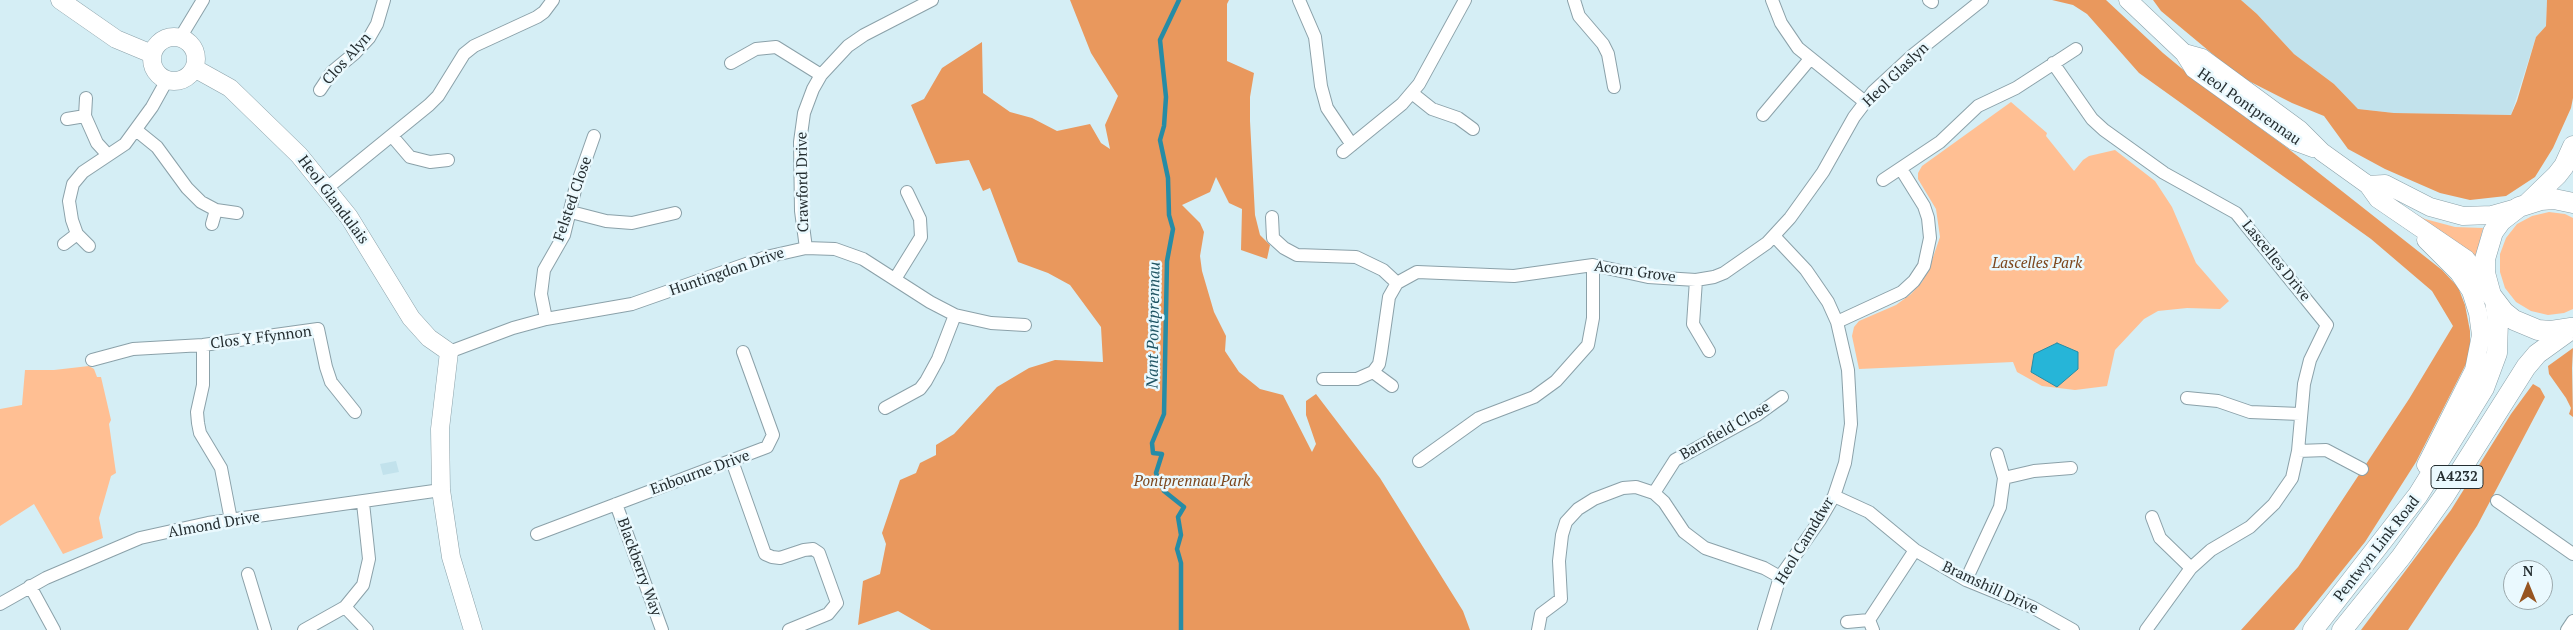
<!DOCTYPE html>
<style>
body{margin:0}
#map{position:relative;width:2573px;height:630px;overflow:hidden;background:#d5eef5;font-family:"PT Serif",serif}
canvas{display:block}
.north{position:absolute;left:2503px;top:560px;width:50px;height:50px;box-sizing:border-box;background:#eaf9fe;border:1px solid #9ba8ac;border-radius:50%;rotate:0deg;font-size:14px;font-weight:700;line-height:20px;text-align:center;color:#252e31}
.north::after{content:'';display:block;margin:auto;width:18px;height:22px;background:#965521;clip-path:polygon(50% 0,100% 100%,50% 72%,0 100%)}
</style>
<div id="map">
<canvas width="2573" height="630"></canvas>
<div class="north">N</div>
</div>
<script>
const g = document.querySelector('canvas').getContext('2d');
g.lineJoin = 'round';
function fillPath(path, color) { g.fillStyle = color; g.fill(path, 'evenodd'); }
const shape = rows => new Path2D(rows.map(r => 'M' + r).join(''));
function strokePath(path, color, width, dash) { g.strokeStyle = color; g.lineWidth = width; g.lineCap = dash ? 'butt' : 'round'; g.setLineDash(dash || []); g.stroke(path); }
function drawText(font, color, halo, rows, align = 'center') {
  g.font = font + ' "PT Serif",serif'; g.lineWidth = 5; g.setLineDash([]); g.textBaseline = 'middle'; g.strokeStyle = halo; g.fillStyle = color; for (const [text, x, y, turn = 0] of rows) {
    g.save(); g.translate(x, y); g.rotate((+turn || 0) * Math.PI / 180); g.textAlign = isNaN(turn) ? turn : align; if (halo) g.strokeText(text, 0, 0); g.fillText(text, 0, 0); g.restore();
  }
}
fillPath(shape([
 [2241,0,2547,0,2546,26,2536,37,2511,115,2394,113,2358,109,2334,84,2294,54,2257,14],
 [396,461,399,472,383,475,380,464]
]), '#c2e2ec');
fillPath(shape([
 [2011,102,2047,133,2046,136,2074,171,2083,160,2089,156,2115,150,2155,181,2172,207,2196,263,2229,301,2220,309,2187,308,2158,311,2144,319,2115,350,2107,386,2075,390,2042,386,2017,372,2013,362,1859,369,1852,336,1854,327,1859,321,1896,305,1911,294,1922,282,1930,266,1940,237,1936,209,1918,179,1918,173,1922,166],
 [2408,210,2425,219,2455,227,2483,228,2476,256],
 [2549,212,2565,214,2573,218,2573,309,2564,313,2548,315,2531,311,2516,302,2505,288,2500,272,2500,254,2506,238,2517,224,2532,216],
 [89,366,94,369,97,377,101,377,111,420,109,424,116,473,111,476,99,518,103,538,63,554,34,504,0,526,0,409,22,405,25,370,54,370]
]), '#ffbf93');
fillPath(shape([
 [1070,0,1229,0,1227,4,1227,61,1254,73,1250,97,1250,121,1255,215,1260,235,1270,245,1267,259,1241,250,1242,209,1229,203,1216,177,1210,192,1182,205,1200,223,1204,232,1200,256,1202,271,1214,312,1226,336,1225,351,1239,372,1260,389,1283,395,1312,452,1316,444,1306,415,1306,401,1316,394,1380,478,1463,611,1470,630,931,630,898,611,858,625,863,581,880,574,886,544,882,533,900,480,916,473,920,463,936,455,936,445,954,434,997,387,1029,368,1055,360,1103,362,1101,327,1070,285,1048,273,1018,262,990,188,983,191,969,160,936,164,911,105,924,99,942,68,982,42,983,93,1010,112,1032,118,1057,131,1090,124,1101,143,1110,149,1105,125,1118,96,1091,53],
 [2052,0,2106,0,2163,53,2204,87,2286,147,2442,270,2458,287,2465,305,2470,331,2470,356,2416,462,2365,542,2294,630,2241,630,2298,567,2409,399,2453,326,2432,291,2371,239,2139,73,2087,14,2073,5],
 [2153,0,2241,0,2257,14,2294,54,2334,84,2358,109,2394,113,2511,115,2517,101,2536,37,2546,26,2547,0,2573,0,2573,98,2571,108,2553,148,2535,177,2506,196,2470,200,2440,193,2385,169,2348,149,2324,116,2292,103,2239,76,2161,11],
 [2573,348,2572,368,2573,417,2569,414,2571,408,2566,398,2549,374,2548,366],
 [2533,384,2540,388,2545,397,2477,526,2408,630,2361,630,2451,510,2511,414]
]), '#e9985d');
const water = shape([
 [2057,343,2078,352,2078,369,2057,387,2031,372,2034,354,2057,343]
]);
fillPath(water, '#26b5d8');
strokePath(water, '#268ca6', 1);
strokePath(shape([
 [1179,0,1160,40,1166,97,1164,126,1160,140,1168,178,1169,215,1173,229,1167,261,1164,414,1152,443,1153,453,1162,454,1156,473,1164,491,1184,507,1178,517,1181,535,1177,549,1181,563,1181,630]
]), '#268ca6', 4.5);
const street = shape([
 [1299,0,1315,37,1321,86,1327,108,1352,145],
 [1574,0,1579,16,1603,44,1608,54,1614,87],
 [1772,0,1781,23,1798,48,1865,102],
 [1929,0,1932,2],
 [180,38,203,0],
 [731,63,756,49,776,47,821,75],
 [2053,63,2092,119,2104,130,2164,173,2236,213,2327,325,2310,360,2304,384,2298,451],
 [320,90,332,72,355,53,369,38,377,24,384,0],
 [1412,93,1432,109,1458,118,1473,129],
 [1763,115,1810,59],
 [85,116,97,143,108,155],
 [67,119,85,116,86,98],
 [136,130,157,147,187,188,201,202,216,210,237,213],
 [392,136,410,157,430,162,448,160],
 [1343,152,1402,104,1419,84,1465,0],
 [1883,180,1940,142,1978,106,2016,88,2076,49],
 [327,188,429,105,438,96,464,54,474,46,537,17,544,12,553,0],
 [571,212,606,221,632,223,675,213],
 [1272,217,1273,238,1284,248,1297,255,1356,257,1383,270,1397,283],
 [212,224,216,210],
 [64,244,77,234],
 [89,246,77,234,72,220,69,201,73,184,83,172,125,144,152,107,167,80],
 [806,248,801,211,800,142,804,113,813,89,821,75,848,46,864,35,932,0],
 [895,279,921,237,920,219,907,192],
 [1696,280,1693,324,1709,351],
 [546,319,541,294,544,270,564,235,575,190,594,136],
 [1837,322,1902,292,1914,281,1924,266,1930,238,1928,218,1924,206,1901,169],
 [203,345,203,385,197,412,198,423,200,433,221,468,231,520],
 [449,352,513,328,546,319,632,304,766,257,806,248,835,249,863,259,930,302,955,315,991,323,1025,325],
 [92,360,133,349,203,345,318,329,326,367,331,382,355,412],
 [1323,379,1357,379,1373,372],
 [1392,386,1373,372,1379,364,1381,353,1389,297,1397,283,1417,272,1514,276,1593,265,1648,277,1696,280,1714,277,1724,273,1767,243,1790,218,1823,172,1854,117,1873,92,1913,55,1982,0],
 [2187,398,2218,401,2250,412,2300,414],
 [885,408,920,389,926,381,938,359,955,315],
 [732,461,765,554,772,557,780,558,804,550,813,549,819,553,837,603,828,614,789,630],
 [1419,461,1479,418,1534,397,1556,381,1588,345,1593,318,1593,265],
 [2004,478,2034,471,2071,468],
 [1654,493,1675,460,1757,415,1782,397],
 [1834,496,1869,512,1915,550,1966,580,2032,607,2073,630],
 [2497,501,2573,554],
 [616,504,662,630],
 [2152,517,2160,538,2191,568],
 [537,534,767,447,773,435,743,352],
 [248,574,265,630],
 [1966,580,2000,507,2004,478,1997,454],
 [30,586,54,630],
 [0,604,46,578,140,538,208,523,441,490],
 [345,607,367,630],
 [1869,620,1915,550],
 [1847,622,1869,620,1873,630],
 [304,630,345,607,363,585,369,559,363,503],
 [1538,630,1541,614,1561,599,1559,561,1562,535,1566,522,1578,509,1594,499,1623,488,1636,487,1654,493,1664,502,1684,532,1705,548,1764,568,1780,577],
 [1764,630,1780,577,1820,520,1834,496,1845,463,1851,424,1848,370,1837,322,1828,302,1806,270,1774,236],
 [2146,630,2191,568,2211,550,2250,527,2274,504,2292,478,2298,451,2326,450,2362,469],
 [2567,630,2573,621]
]);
const secondary = shape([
 [60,0,116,39,152,54],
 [2128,0,2184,53,2194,69,2294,141,2313,148],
 '152 59a22 22 0 1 1 44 0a22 22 0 1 1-44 0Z',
 [2184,53,2202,58,2300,130,2322,152,2368,185,2378,199,2466,259,2488,287],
 [194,68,230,88,299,155,349,217,411,318,429,338,449,352,440,429,441,490,451,557,473,630],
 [2368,185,2385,184,2430,207,2463,216,2492,215,2517,208],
 [2426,240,2459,273,2471,291,2478,313,2481,335,2474,370,2426,465]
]);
const primary = shape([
 [2528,203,2557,175,2564,166,2573,146],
 [2571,328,2551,331,2538,330,2514,320,2504,312,2491,295,2485,273,2485,259,2493,232,2501,221,2519,207,2541,200,2554,199,2573,203],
 [2313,630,2418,495,2484,388,2497,353,2498,321,2495,301],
 [2342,630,2401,557,2445,495,2526,367,2537,354,2573,328]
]);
strokePath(street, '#8ba1a9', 14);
strokePath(secondary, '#8ba1a9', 19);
strokePath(primary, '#8ba1a9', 21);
strokePath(street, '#fff', 12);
strokePath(secondary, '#fff', 18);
strokePath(primary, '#fff', 20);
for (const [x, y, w] of [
 [2457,477,52]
]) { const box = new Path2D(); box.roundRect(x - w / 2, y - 11.5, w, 23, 4); g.fillStyle = '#eaf9fe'; g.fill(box); strokePath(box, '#252e31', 1); }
drawText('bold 14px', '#252e31', null, [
 ["A4232",2457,477]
]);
drawText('15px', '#252e31', '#eaf9fe', [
 ["Clos Alyn",347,59,-48],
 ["Heol Glaslyn",1896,75,-44],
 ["Heol Pontprennau",2249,107,35],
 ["Crawford Drive",803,182,-91],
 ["Felsted Close",573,199,-71],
 ["Heol Glandulais",333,200,53],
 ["Lascelles Drive",2276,261,51],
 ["Huntingdon Drive",727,272,-19],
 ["Acorn Grove",1635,272,8],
 ["Clos Y Ffynnon",261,338,-7],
 ["Barnfield Close",1725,431,-30],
 ["Enbourne Drive",700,473,-20],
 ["Almond Drive",214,525,-10],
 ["Heol Camddwr",1805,541,-59],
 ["Pentwyn Link Road",2377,549,-52],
 ["Blackberry Way",639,567,70],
 ["Bramshill Drive",1990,588,25]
]);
drawText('italic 15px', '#7c461c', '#eaf9fe', [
 ["Lascelles Park",2037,264],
 ["Pontprennau Park",1192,482]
]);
drawText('italic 16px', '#1e5463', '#eaf9fe', [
 ["Nant Pontprennau",1154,325,-89]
]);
</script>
